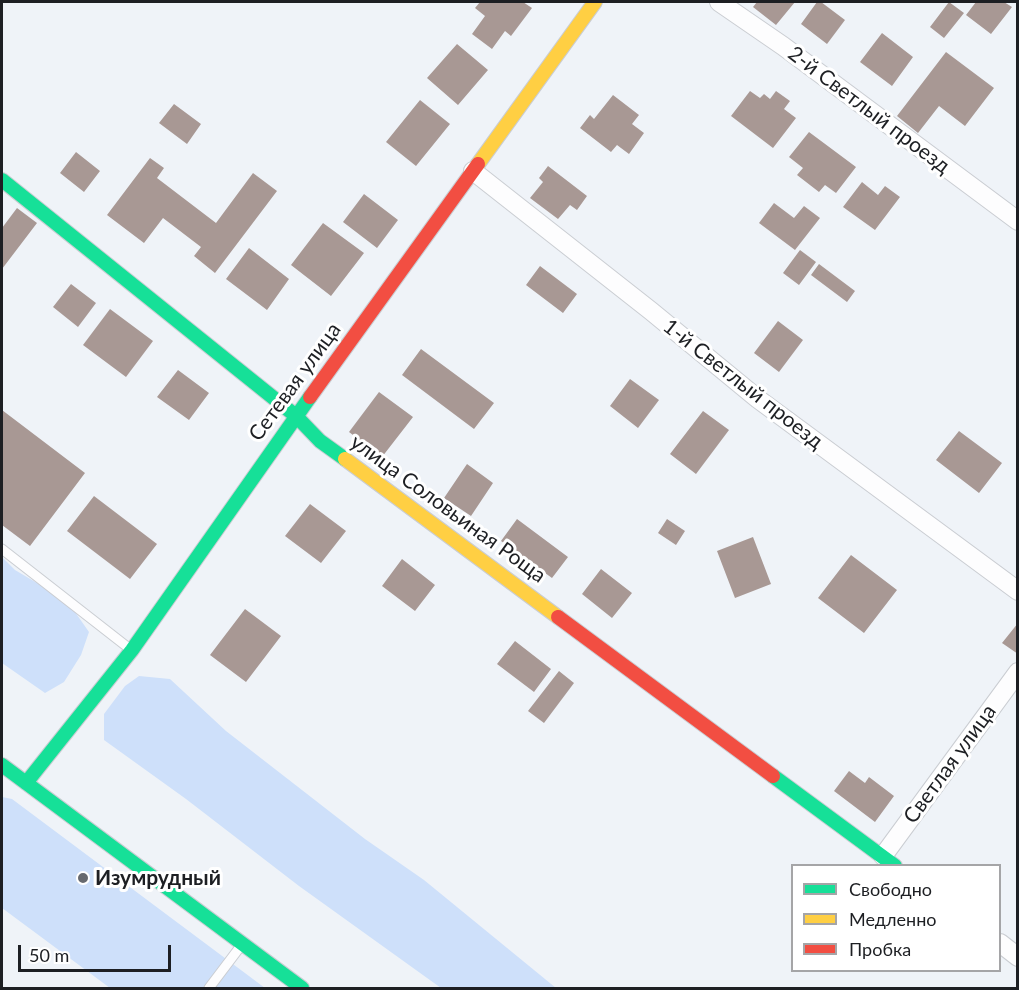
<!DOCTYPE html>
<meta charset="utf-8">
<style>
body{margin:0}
#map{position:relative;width:1019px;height:990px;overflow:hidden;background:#eff3f8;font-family:Lato,sans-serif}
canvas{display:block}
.frame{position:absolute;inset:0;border:3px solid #1d1f23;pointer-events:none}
.legend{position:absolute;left:791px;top:864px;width:210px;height:108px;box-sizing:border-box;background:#fff;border:2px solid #a5a5a7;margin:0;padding:8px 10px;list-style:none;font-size:18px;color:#1d1f23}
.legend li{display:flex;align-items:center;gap:12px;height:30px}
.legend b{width:30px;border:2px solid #a5a5a7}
.scale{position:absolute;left:18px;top:945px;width:153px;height:27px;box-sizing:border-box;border:3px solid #1d1f23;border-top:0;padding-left:8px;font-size:18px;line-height:21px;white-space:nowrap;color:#1d1f23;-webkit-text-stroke:4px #fff;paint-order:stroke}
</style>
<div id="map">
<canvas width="1019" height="990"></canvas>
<div class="frame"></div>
<ul class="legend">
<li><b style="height:8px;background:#16e098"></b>Свободно</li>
<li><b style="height:8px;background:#ffcf43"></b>Медленно</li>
<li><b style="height:8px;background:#f24e42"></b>Пробка</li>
</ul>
<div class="scale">50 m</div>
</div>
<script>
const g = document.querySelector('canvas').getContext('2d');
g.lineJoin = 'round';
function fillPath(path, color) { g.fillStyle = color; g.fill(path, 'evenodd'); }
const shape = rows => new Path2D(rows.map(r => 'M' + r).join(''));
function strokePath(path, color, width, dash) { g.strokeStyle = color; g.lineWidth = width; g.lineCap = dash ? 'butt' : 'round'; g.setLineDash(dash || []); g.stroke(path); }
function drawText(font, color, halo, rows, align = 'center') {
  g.font = font + ' Lato,sans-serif'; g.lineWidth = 6; g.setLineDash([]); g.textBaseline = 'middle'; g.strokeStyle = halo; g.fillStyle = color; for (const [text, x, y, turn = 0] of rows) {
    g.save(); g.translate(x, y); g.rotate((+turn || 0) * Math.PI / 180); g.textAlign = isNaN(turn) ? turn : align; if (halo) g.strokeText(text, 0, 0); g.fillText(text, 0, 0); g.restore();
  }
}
fillPath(shape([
 [2,557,15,570,59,596,75,612,89,632,81,655,64,682,45,693,2,663],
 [139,676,170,679,226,731,365,839,424,880,556,988,441,988,299,886,186,799,104,740,104,714,125,686],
 [2,797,12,799,265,988,110,988,2,908]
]), '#cee0fa');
fillPath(shape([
 [480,2,523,2,532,8,511,36,505,31,492,49,472,34,485,16,475,8],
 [757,2,795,2,776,25,753,7],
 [817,2,821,2,845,20,827,44,801,24],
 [949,2,964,13,944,38,930,27],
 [976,2,1004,2,1012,7,991,34,966,15],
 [882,33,913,57,892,86,860,62],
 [457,44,488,70,458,105,427,78],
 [946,52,994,88,965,126,939,106,918,133,897,116],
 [750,91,760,98,764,94,770,99,776,91,790,101,784,109,796,118,773,148,731,116],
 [613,95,639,115,632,124,644,133,629,154,617,145,611,152,580,128,590,115,594,119],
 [420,100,450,124,416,166,386,142],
 [174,104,201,124,187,144,159,123],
 [809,132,856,167,836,193,825,185,819,192,797,175,803,168,789,157],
 [76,152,100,171,84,192,60,173],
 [150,158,164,168,157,178,216,223,253,173,277,191,215,273,194,256,201,247,163,218,144,243,107,215],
 [548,166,587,196,577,210,570,205,558,219,530,198,543,182,539,178],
 [862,182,878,195,885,186,900,197,875,230,843,207],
 [364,194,398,220,377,248,343,222],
 [774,203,794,218,804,206,820,218,795,250,759,223],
 [17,208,37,223,2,269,2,228],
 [323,223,364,253,331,296,291,265],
 [249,248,289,279,267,310,226,279],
 [800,250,816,262,799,285,783,273],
 [819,264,855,291,847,302,811,275],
 [540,266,577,294,563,313,526,285],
 [71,284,96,303,78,327,53,307],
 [110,309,153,341,126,377,83,345],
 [778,321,803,340,779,372,754,353],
 [421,349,494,403,474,429,402,375],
 [178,370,209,393,189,420,157,397],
 [630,379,659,400,638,428,610,406],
 [379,392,413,417,382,457,349,432],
 [2,410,85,473,30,546,2,525],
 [703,411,729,430,696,474,670,454],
 [959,431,1002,463,979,493,936,460],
 [467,464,493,483,471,516,444,498],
 [94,496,157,544,130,579,67,531],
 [310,504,346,531,321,563,285,536],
 [517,519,568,557,552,578,501,541],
 [667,519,685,531,676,545,658,533],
 [753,537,771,584,735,598,717,551],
 [851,555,897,590,864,633,818,598],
 [402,559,435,585,415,611,382,586],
 [601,569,632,593,612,618,582,594],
 [245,609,281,636,246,682,210,655],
 [1018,623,1018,654,1002,643],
 [515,641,551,669,534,692,497,664],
 [559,671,574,683,544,723,528,711],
 [849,771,865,783,869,777,894,796,875,822,834,791]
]), '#a89894');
const lane = shape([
 [2,549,130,649],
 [209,988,240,947]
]);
const street = shape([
 [719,2,783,46,1018,221],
 [473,171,651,311,758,399,1018,591],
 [883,856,1018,672],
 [1000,943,1018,957]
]);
const fast = shape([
 [2,180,296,416,320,441,345,459],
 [2,765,302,988],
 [773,776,895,866],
 [26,783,132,650,310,397]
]);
const slow = shape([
 [478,164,595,2],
 [345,459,558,617]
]);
const jam = shape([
 [310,397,478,164],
 [558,617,773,776]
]);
strokePath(lane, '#cacdd2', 11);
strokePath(street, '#cacdd2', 20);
strokePath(fast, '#cacdd2', 16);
strokePath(slow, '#cacdd2', 16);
strokePath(jam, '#cacdd2', 16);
strokePath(lane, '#fdfdfe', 9);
strokePath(street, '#fdfdfe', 18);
strokePath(fast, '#16e098', 14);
strokePath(slow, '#ffcf43', 14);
strokePath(jam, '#f24e42', 14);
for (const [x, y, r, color] of [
 [83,878,6,"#66696e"]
]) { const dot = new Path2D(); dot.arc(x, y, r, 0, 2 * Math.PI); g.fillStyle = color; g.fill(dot); strokePath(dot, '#fff', 2); }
drawText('21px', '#1d1f23', '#fff', [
 ["2-й Светлый проезд",869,110,37],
 ["Сетевая улица",295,382,-54],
 ["1-й Светлый проезд",743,384,38],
 ["улица Соловьиная Роща",448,509,36],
 ["Светлая улица",950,764,-54]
]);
drawText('bold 21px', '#1d1f23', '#fff', [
 ["Изумрудный",95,878]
], 'left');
</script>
